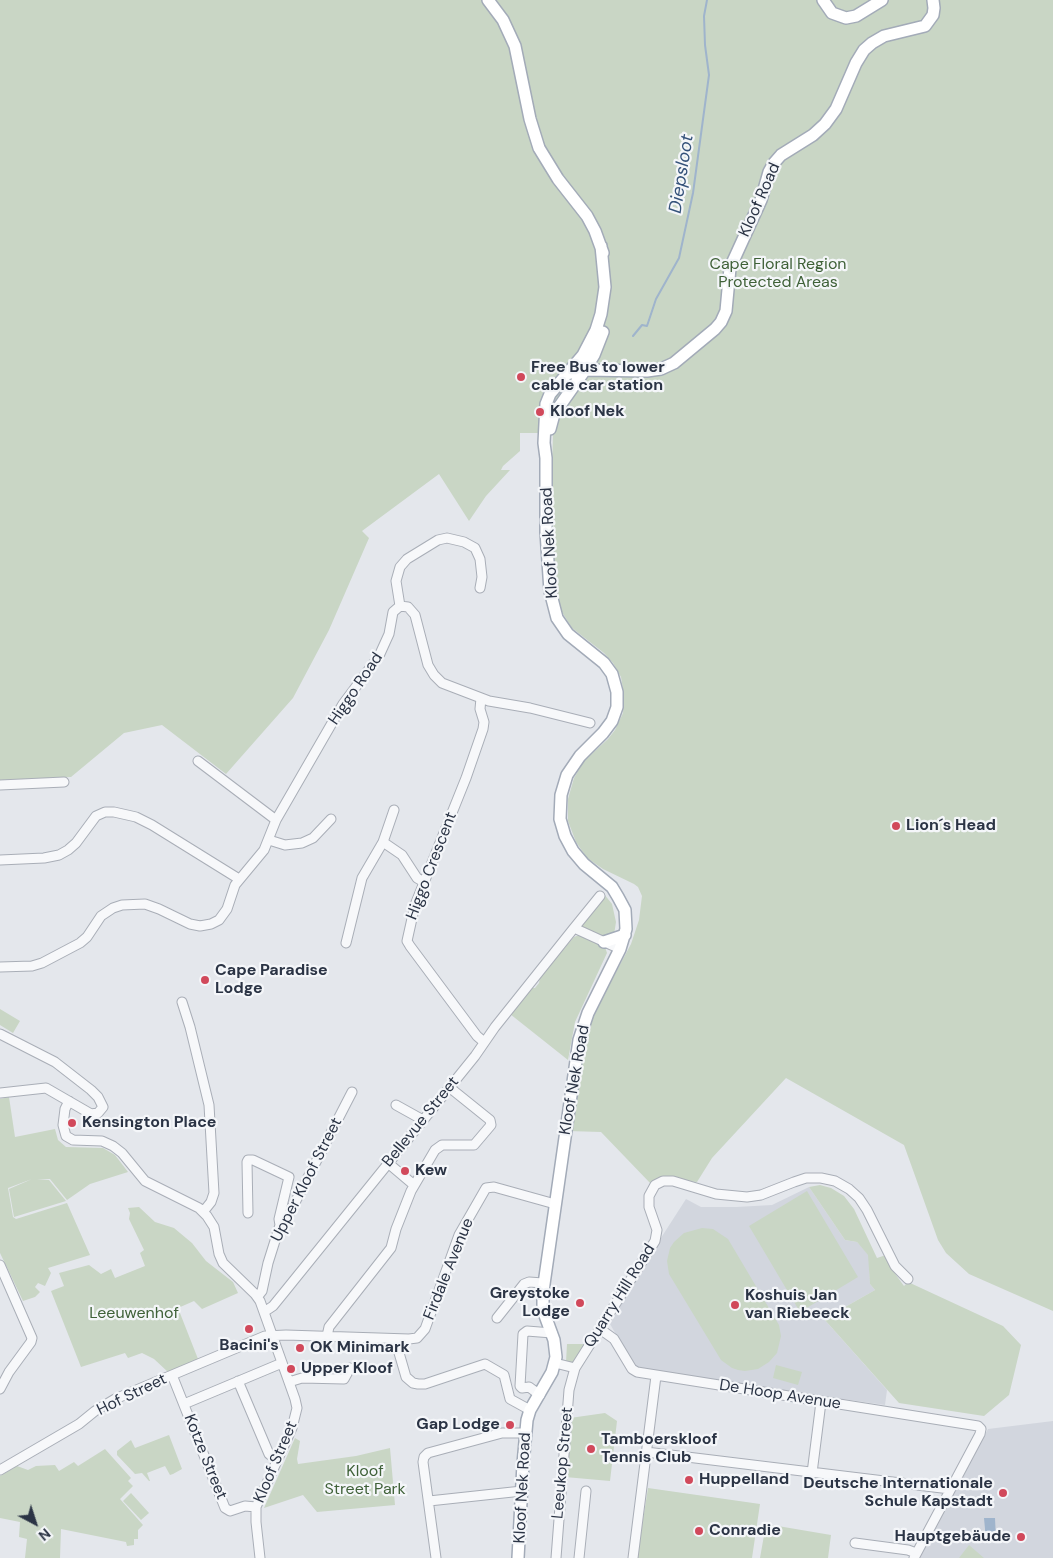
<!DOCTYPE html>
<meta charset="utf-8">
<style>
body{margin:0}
#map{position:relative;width:1053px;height:1558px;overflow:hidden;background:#e4e7ec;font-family:"DM Sans",sans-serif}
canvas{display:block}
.north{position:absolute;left:10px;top:1498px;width:50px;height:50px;-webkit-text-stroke:4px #f4f6f9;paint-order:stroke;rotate:140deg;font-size:14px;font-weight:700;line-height:20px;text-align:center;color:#2b3445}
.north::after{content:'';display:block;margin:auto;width:18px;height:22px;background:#2b3445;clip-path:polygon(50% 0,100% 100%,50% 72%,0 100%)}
</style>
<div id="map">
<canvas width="1053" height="1558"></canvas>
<div class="north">N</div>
</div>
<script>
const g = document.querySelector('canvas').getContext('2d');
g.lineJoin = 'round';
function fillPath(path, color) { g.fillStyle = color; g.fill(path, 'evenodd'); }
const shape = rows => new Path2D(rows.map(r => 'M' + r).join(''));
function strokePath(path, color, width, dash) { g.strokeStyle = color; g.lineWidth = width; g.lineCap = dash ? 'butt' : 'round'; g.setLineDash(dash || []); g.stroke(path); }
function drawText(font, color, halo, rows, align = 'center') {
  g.font = font + ' "DM Sans",sans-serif'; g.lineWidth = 4.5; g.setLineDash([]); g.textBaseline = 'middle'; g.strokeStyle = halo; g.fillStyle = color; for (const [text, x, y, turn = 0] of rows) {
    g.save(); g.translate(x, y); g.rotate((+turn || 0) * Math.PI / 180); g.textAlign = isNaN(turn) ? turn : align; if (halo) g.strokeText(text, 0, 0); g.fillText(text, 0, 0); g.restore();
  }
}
fillPath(shape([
 [809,1187,845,1240,857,1242,869,1255,870,1284,875,1290,824,1319,887,1390,885,1405,702,1379,635,1367,610,1324,650,1255,686,1199,701,1207,736,1207,772,1205],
 [1053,1421,1053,1558,918,1558,988,1429]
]), '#d2d6de');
fillPath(shape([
 [0,0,1053,0,1053,1311,969,1274,946,1253,938,1240,904,1145,786,1078,712,1158,697,1182,683,1181,651,1184,601,1132,568,1131,588,1029,594,1013,631,944,639,920,642,896,638,887,634,884,603,869,587,858,576,842,568,821,568,799,574,778,584,761,608,739,615,730,623,713,624,695,621,677,613,663,604,653,572,628,560,609,557,596,554,572,551,511,553,433,520,433,520,451,503,466,501,470,510,470,486,496,469,521,439,474,362,531,369,538,329,630,293,698,226,774,162,725,124,733,71,777,0,780],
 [604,894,612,904,616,922,614,935,608,937,595,934,583,928,582,924,583,919],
 [579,935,605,947,607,953,575,1022,568,1060,510,1014,531,988,535,988,539,983,540,977,574,937],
 [0,1009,20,1021,13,1033,0,1025],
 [9,1097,15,1137,55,1129,58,1140,66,1147,103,1148,115,1155,128,1172,90,1184,67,1200,50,1179,37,1179,49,1180,66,1201,14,1217,9,1189,32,1179,8,1188,13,1217,16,1219,67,1203,90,1255,48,1268,51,1273,45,1286,38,1283,35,1287,40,1292,35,1297,23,1301,0,1253,0,1099],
 [820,1185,831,1188,844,1196,854,1209,877,1258,886,1255,892,1266,891,1268,904,1286,908,1282,1003,1326,1021,1345,1009,1395,984,1416,899,1403,824,1319,875,1290,870,1284,868,1255,857,1242,845,1240,809,1187],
 [807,1191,858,1277,800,1312,749,1226],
 [139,1207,155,1222,174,1228,192,1243,206,1261,233,1282,238,1293,202,1309,194,1301,178,1308,198,1359,168,1372,154,1359,142,1353,128,1358,125,1353,81,1367,51,1291,64,1286,59,1273,89,1265,101,1274,111,1269,115,1278,145,1266,140,1253,144,1250,129,1219,130,1213,128,1208],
 [702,1228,713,1229,728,1239,779,1325,781,1336,777,1353,769,1362,758,1369,745,1371,738,1370,732,1368,721,1360,669,1274,667,1261,670,1248,674,1242,684,1233],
 [567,1344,588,1344,574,1363,572,1363,566,1362],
 [776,1365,802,1372,798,1385,773,1378],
 [605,1413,617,1421,610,1481,565,1477,570,1418],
 [169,1435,182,1469,173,1474,170,1475,165,1466,147,1473,150,1481,149,1481,142,1473,135,1474,117,1455,117,1451,131,1440,135,1448],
 [295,1438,300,1441,297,1459,298,1464,356,1456,390,1448,395,1505,317,1512,303,1495,264,1508],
 [105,1449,131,1478,128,1481,133,1486,120,1499,143,1525,138,1530,138,1539,134,1539,134,1545,127,1546,126,1542,61,1529,60,1558,25,1558,27,1539,19,1537,20,1522,0,1518,0,1476,17,1466,28,1470,36,1466,55,1465,59,1471,74,1462,78,1466],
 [648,1488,760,1504,752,1558,637,1558],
 [131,1493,149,1513,141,1520,123,1501],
 [766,1524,831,1535,828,1558,760,1558],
 [969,1545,984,1558,959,1558]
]), '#c9d6c5');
fillPath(shape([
 [984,1518,995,1518,996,1540,986,1540]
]), '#9fb4cc');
strokePath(shape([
 [633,336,642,325,647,326,656,299,679,258,693,193,709,75,705,45,704,16,707,0]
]), '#9fb4cc', 2);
const minor = shape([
 [400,606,396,581,400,567,407,559,438,540,447,538,464,542,475,548,480,559,482,577,480,588],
 [481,698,480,709,484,722,483,729,466,778,415,905,407,941,410,946,477,1036,484,1042],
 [198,761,276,820],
 [0,785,64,782],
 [269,840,285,845,302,843,313,838,331,819],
 [383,842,402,855,417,878,424,882],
 [0,860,44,858,59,855,68,850,76,843,96,816,105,812,114,812,136,817,152,825,239,879],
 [574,928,600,896],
 [346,943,362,878,383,842,394,810],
 [0,967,32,966,42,963,80,943,87,937,101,916,113,908,122,905,145,904,159,909,190,924,200,926,211,924,219,920,227,909,235,885,264,850,276,820,343,704,379,656,389,634,393,612,400,606,408,607,415,615,428,665,434,675,442,683,489,701,530,708,590,723],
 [182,1002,190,1027,209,1105,214,1193,211,1202,203,1212],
 [0,1034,55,1062,91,1090,98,1097,103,1107,98,1113,91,1114,46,1088,0,1093],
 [69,1101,65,1109,63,1125,66,1136,73,1140,102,1141,113,1146,122,1153,145,1181,199,1208,207,1216,214,1227,219,1254,223,1263,255,1294,260,1301,295,1399,297,1408,292,1428,256,1507,256,1522,260,1558],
 [396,1105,423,1120],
 [388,1163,414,1185],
 [248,1213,247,1162,248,1160,253,1160,289,1177,279,1219,280,1225],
 [0,1265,32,1338,31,1342,9,1372,0,1389],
 [258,1296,262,1291,268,1263,280,1225,287,1218,352,1092],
 [264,1312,273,1306,286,1290,475,1056,495,1027,574,928,620,949],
 [497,1318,524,1284,529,1282,543,1283],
 [600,1329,614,1339,632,1369,637,1372,978,1426,981,1429,980,1434,914,1558],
 [327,1336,329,1327,391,1248,396,1229,411,1191,435,1150,442,1145,474,1145,491,1125,490,1120,449,1087],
 [395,1339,406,1377,413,1383,418,1384,425,1384,485,1364,504,1375,510,1399,530,1410],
 [555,1363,575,1368,655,1241,657,1230,649,1207,649,1196,655,1185,663,1181,673,1181,716,1194,747,1197,761,1195,794,1182,806,1178,821,1178,835,1181,849,1189,859,1198,867,1210,895,1266,908,1279],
 [172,1375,225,1508,230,1511,245,1506,256,1507],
 [238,1381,269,1454,277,1460],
 [289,1382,302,1378,344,1379,350,1368],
 [540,1395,529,1387,522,1388,520,1386,523,1334,527,1331,552,1333],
 [184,1404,282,1363],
 [646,1452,950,1489],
 [0,1470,79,1424,95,1411,115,1399,265,1336,286,1335,409,1339,417,1338,425,1329,459,1235,486,1188,494,1187,555,1204],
 [812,1473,821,1402],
 [429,1501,522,1491],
 [855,1543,908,1550,916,1553],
 [436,1558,423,1462,424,1457,428,1453,502,1433,525,1433],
 [556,1558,569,1390,575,1368],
 [579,1558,586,1491],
 [633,1558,656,1376]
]);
const major = shape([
 [488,0,503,20,515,46,530,119,539,148,558,179,587,216,595,231,603,253],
 [823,0,832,13,846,18,856,16,882,0],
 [567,374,585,370,647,371,661,369,674,363,715,329,721,322,726,311,730,268,761,200,769,172,774,163,781,155,813,135,825,124,836,109,856,63,864,50,872,43,884,36,925,26,933,15,934,8,933,0],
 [550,429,554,414,585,370,594,355,603,332],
 [604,942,625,935],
 [518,1558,523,1464,527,1420,530,1410,552,1372,556,1357,554,1340,543,1310,543,1291,579,1040,588,1013,620,949,626,929,625,910,618,897,612,887,584,864,573,851,565,836,560,819,561,795,567,775,580,756,603,733,612,721,617,707,617,692,612,674,604,663,568,634,557,618,550,591,546,532,546,458,544,443,546,404,550,394,583,355,596,330,601,314,605,287,601,246]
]);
strokePath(minor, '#a9aeb7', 11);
strokePath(major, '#a3abb8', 14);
strokePath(minor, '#f7f8fa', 9);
strokePath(major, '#fff', 11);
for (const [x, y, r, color] of [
 [521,377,5,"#d1495b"],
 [540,412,5,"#d1495b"],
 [896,826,5,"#d1495b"],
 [205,980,5,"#d1495b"],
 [72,1123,5,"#d1495b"],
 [405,1171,5,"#d1495b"],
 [580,1303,5,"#d1495b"],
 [735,1305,5,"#d1495b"],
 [249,1329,5,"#d1495b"],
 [300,1348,5,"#d1495b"],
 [291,1369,5,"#d1495b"],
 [510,1425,5,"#d1495b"],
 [591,1449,5,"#d1495b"],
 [689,1480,5,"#d1495b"],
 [1003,1493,5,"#d1495b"],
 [699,1531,5,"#d1495b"],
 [1021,1537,5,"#d1495b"]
]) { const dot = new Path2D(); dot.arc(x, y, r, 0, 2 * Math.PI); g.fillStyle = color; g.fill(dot); strokePath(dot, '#f4f6f9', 2); }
drawText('16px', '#2b3445', '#f4f6f9', [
 ["Kloof Road",760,200,-66],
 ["Kloof Nek Road",550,543,-93],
 ["Higgo Road",356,689,-56],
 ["Higgo Crescent",432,866,-69],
 ["Kloof Nek Road",575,1080,-80],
 ["Bellevue Street",421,1122,-51],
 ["Upper Kloof Street",307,1180,-63],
 ["Firdale Avenue",449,1269,-68],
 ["Quarry Hill Road",620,1296,-58],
 ["Hof Street",132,1395,-26],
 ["De Hoop Avenue",780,1395,9],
 ["Kotze Street",205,1457,68],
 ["Kloof Street",276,1462,-67],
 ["Leeukop Street",563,1463,-85],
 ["Kloof Nek Road",523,1488,-87]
]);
drawText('16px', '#3f6138', '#f4f6f9', [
 ["Cape Floral Region",778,265],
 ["Protected Areas",778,283],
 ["Leeuwenhof",134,1314],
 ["Kloof",365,1472],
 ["Street Park",365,1490]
]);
drawText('bold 16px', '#2b3445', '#f4f6f9', [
 ["Free Bus to lower",531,368],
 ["cable car station",531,386],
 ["Kloof Nek",550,412],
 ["Lion´s Head",906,826],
 ["Cape Paradise",215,971],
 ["Lodge",215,989],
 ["Kensington Place",82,1123],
 ["Kew",415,1171],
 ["Greystoke",570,1294,"right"],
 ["Lodge",570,1312,"right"],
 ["Koshuis Jan",745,1296],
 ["van Riebeeck",745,1314],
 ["Bacini's",249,1346,"center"],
 ["OK Minimark",310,1348],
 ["Upper Kloof",301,1369],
 ["Gap Lodge",500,1425,"right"],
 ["Tamboerskloof",601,1440],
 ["Tennis Club",601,1458],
 ["Huppelland",699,1480],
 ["Deutsche Internationale",993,1484,"right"],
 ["Schule Kapstadt",993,1502,"right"],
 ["Conradie",709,1531],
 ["Hauptgebäude",1011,1537,"right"]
], 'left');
drawText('italic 18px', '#34527a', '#f4f6f9', [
 ["Diepsloot",682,174,-81]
]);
</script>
